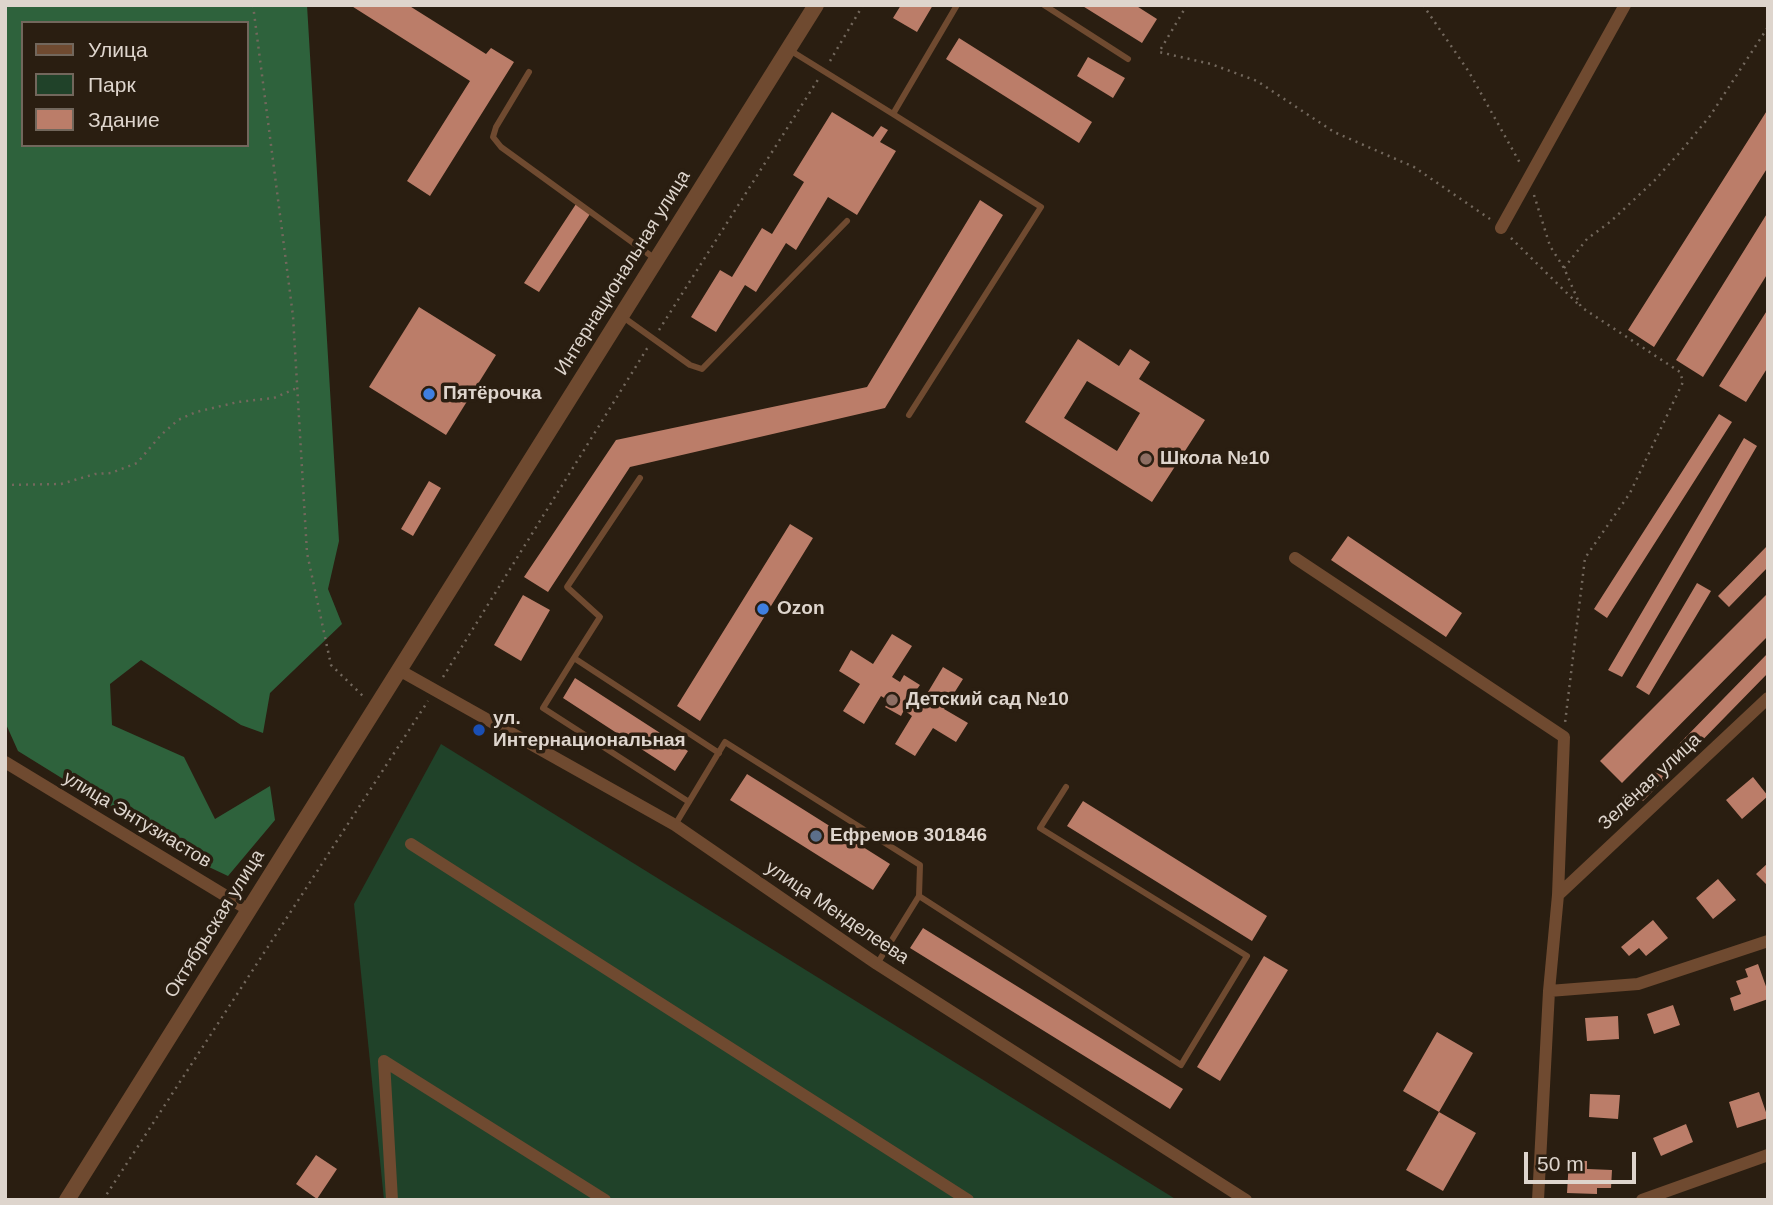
<!DOCTYPE html>
<meta charset="utf-8">
<style>
body{margin:0}
#map{position:relative;width:1773px;height:1205px;overflow:hidden;background:#2a1e11;font-family:Helvetica,sans-serif}
canvas{display:block}
.frame{position:absolute;inset:0;border:7px solid #ded5cd;pointer-events:none}
.legend{position:absolute;left:21px;top:21px;width:228px;height:126px;box-sizing:border-box;background:#2a1e11;border:2px solid #72675c;margin:0;padding:9px 12px;list-style:none;font-size:21px;color:#ded5cd}
.legend li{display:flex;align-items:center;gap:14px;height:35px}
.legend b{width:35px;border:2px solid #72675c}
.scale{position:absolute;left:1524px;top:1152px;width:112px;height:32px;box-sizing:border-box;border:4px solid #ded5cd;border-top:0;padding-left:9px;font-size:21px;line-height:24px;white-space:nowrap;color:#ded5cd;-webkit-text-stroke:5px #2a1e11;paint-order:stroke}
</style>
<div id="map">
<canvas width="1773" height="1205"></canvas>
<div class="frame"></div>
<ul class="legend">
<li><b style="height:9px;background:#6f4a30"></b>Улица</li>
<li><b style="height:19px;background:#204229"></b>Парк</li>
<li><b style="height:19px;background:#bb7d69"></b>Здание</li>
</ul>
<div class="scale">50 m</div>
</div>
<script>
const g = document.querySelector('canvas').getContext('2d');
g.lineJoin = 'round';
function fillPath(path, color) { g.fillStyle = color; g.fill(path, 'evenodd'); }
const shape = rows => new Path2D(rows.map(r => 'M' + r).join(''));
function strokePath(path, color, width, dash) { g.strokeStyle = color; g.lineWidth = width; g.lineCap = dash ? 'butt' : 'round'; g.setLineDash(dash || []); g.stroke(path); }
function drawText(font, color, halo, rows, align = 'center') {
  g.font = font + ' Helvetica,sans-serif'; g.lineWidth = 7; g.setLineDash([]); g.textBaseline = 'middle'; g.strokeStyle = halo; g.fillStyle = color; for (const [text, x, y, turn = 0] of rows) {
    g.save(); g.translate(x, y); g.rotate((+turn || 0) * Math.PI / 180); g.textAlign = isNaN(turn) ? turn : align; if (halo) g.strokeText(text, 0, 0); g.fillText(text, 0, 0); g.restore();
  }
}
fillPath(shape([
 [441,744,1177,1200,384,1200,354,904]
]), '#204229');
fillPath(shape([
 [5,5,307,5,339,541,328,589,342,624,270,693,263,733,241,725,141,660,110,684,112,725,184,757,215,819,270,786,275,820,228,876,194,860,18,751,5,722],
 [23,23,247,23,247,145,23,145]
]), '#2e623c');
fillPath(shape([
 [350,5,408,5,486,54,491,48,514,62,430,196,407,181,470,81],
 [901,5,933,5,917,32,893,18],
 [1081,5,1135,5,1157,19,1142,43],
 [959,38,1092,122,1079,143,946,59],
 [1088,57,1125,78,1113,98,1077,76],
 [1768,109,1768,167,1654,347,1628,330],
 [832,112,873,137,881,126,888,130,880,142,896,151,857,215,828,197,796,250,786,243,756,292,745,285,716,332,691,317,720,270,732,277,762,228,772,234,804,182,793,175],
 [980,200,1003,215,885,408,630,467,548,592,524,577,616,440,867,387],
 [576,204,590,214,539,292,524,283],
 [1768,212,1768,273,1703,377,1676,360],
 [419,307,496,355,446,435,369,387],
 [1768,309,1768,367,1746,402,1719,386],
 [1078,339,1119,366,1130,349,1150,362,1139,379,1205,420,1152,502,1025,422],
 [1087,381,1140,413,1117,451,1064,418],
 [1719,414,1732,422,1607,618,1594,609],
 [1744,438,1757,446,1622,677,1608,670],
 [429,481,441,488,413,536,401,529],
 [790,524,813,538,700,721,677,706],
 [1348,536,1462,613,1446,637,1331,560],
 [1768,545,1768,567,1729,607,1718,596],
 [1697,583,1711,591,1649,695,1636,687],
 [1768,593,1768,636,1622,783,1600,761],
 [523,595,550,610,521,661,494,645],
 [892,634,912,646,892,677,900,682,904,675,920,685,915,692,925,697,943,667,963,679,944,709,968,723,956,742,933,728,915,756,895,744,912,716,904,710,901,716,885,707,889,701,881,696,864,724,843,711,860,684,839,671,851,650,873,664],
 [1768,653,1768,673,1643,801,1633,791],
 [575,678,688,751,675,771,563,698],
 [747,774,890,864,873,890,730,800],
 [1753,777,1768,796,1742,819,1726,800],
 [1083,801,1267,916,1252,941,1067,826],
 [1768,863,1768,886,1756,874],
 [1718,879,1736,900,1713,919,1696,898],
 [1653,920,1668,938,1646,956,1639,948,1629,956,1621,947],
 [923,928,1183,1089,1170,1109,910,948],
 [1264,956,1288,970,1220,1081,1197,1067],
 [1758,964,1768,992,1768,999,1734,1011,1730,998,1741,994,1736,981,1748,977,1745,969],
 [1673,1005,1680,1025,1654,1034,1647,1014],
 [1618,1016,1619,1039,1587,1041,1585,1018],
 [1437,1032,1473,1053,1439,1112,1403,1091],
 [1759,1092,1768,1118,1737,1128,1729,1102],
 [1590,1094,1620,1095,1618,1119,1589,1117],
 [1439,1112,1476,1133,1443,1191,1406,1170],
 [1686,1124,1693,1142,1661,1156,1653,1138],
 [316,1155,337,1169,317,1199,296,1184],
 [1569,1160,1587,1161,1587,1169,1612,1170,1611,1188,1597,1188,1597,1194,1567,1193]
]), '#bb7d69');
strokePath(shape([
 [253,5,293,316,307,553,331,665,365,698],
 [1187,5,1159,52,1211,64,1257,81,1334,132,1414,167,1490,219],
 [1423,5,1469,72,1520,163],
 [830,61,863,5],
 [1534,195,1550,246,1564,268,1581,307,1680,372,1683,382,1630,493,1585,558,1565,723],
 [1511,238,1578,304],
 [1564,268,1587,239,1610,222,1654,181,1681,151,1710,116,1768,27],
 [659,330,819,78],
 [5,485,61,484,95,474,111,473,137,463,161,435,178,420,196,412,238,402,274,398,297,388],
 [443,677,648,347],
 [103,1200,428,701]
]), '#73685d', 2.5, [2, 5]);
strokePath(shape([
 [1044,5,1128,59],
 [788,49,893,114,957,5],
 [529,72,496,127,493,137,501,147,654,258],
 [893,114,1041,207,909,415],
 [623,317,690,365,702,369,847,221],
 [574,658,600,617,567,587,640,478],
 [689,802,543,708,574,658,719,753],
 [675,825,725,742,920,865,919,896,877,964],
 [919,896,1181,1065,1247,956,1040,828,1066,787]
]), '#6f4a30', 6);
strokePath(shape([
 [1501,228,1625,5],
 [1295,558,1564,737,1558,895,1549,991,1538,1200],
 [399,670,675,825,877,964,1246,1200],
 [5,762,249,910],
 [411,844,968,1200],
 [1558,895,1768,698],
 [1549,991,1638,984,1768,941],
 [392,1200,384,1061,605,1200],
 [1642,1200,1768,1155]
]), '#6f4a30', 12);
strokePath(shape([
 [67,1200,816,5]
]), '#6f4a30', 16);
for (const [x, y, r, color] of [
 [429,394,7,"#3f7fe0"],
 [1146,459,7,"#8d6e63"],
 [763,609,7,"#3f7fe0"],
 [892,700,7,"#8d6e63"],
 [479,730,7,"#1a4fb4"],
 [816,836,7,"#5c6f8a"]
]) { const dot = new Path2D(); dot.arc(x, y, r, 0, 2 * Math.PI); g.fillStyle = color; g.fill(dot); strokePath(dot, '#2a1e11', 2.5); }
drawText('19px', '#ded5cd', '#2a1e11', [
 ["Интернациональная улица",623,273,-58],
 ["Зелёная улица",1650,782,-43],
 ["улица Энтузиастов",137,820,31],
 ["улица Менделеева",837,913,34],
 ["Октябрьская улица",215,924,-58]
]);
drawText('bold 19px', '#ded5cd', '#2a1e11', [
 ["Пятёрочка",443,394],
 ["Школа №10",1160,459],
 ["Ozon",777,609],
 ["Детский сад №10",906,700],
 ["ул.",493,719],
 ["Интернациональная",493,741],
 ["Ефремов 301846",830,836]
], 'left');
</script>
